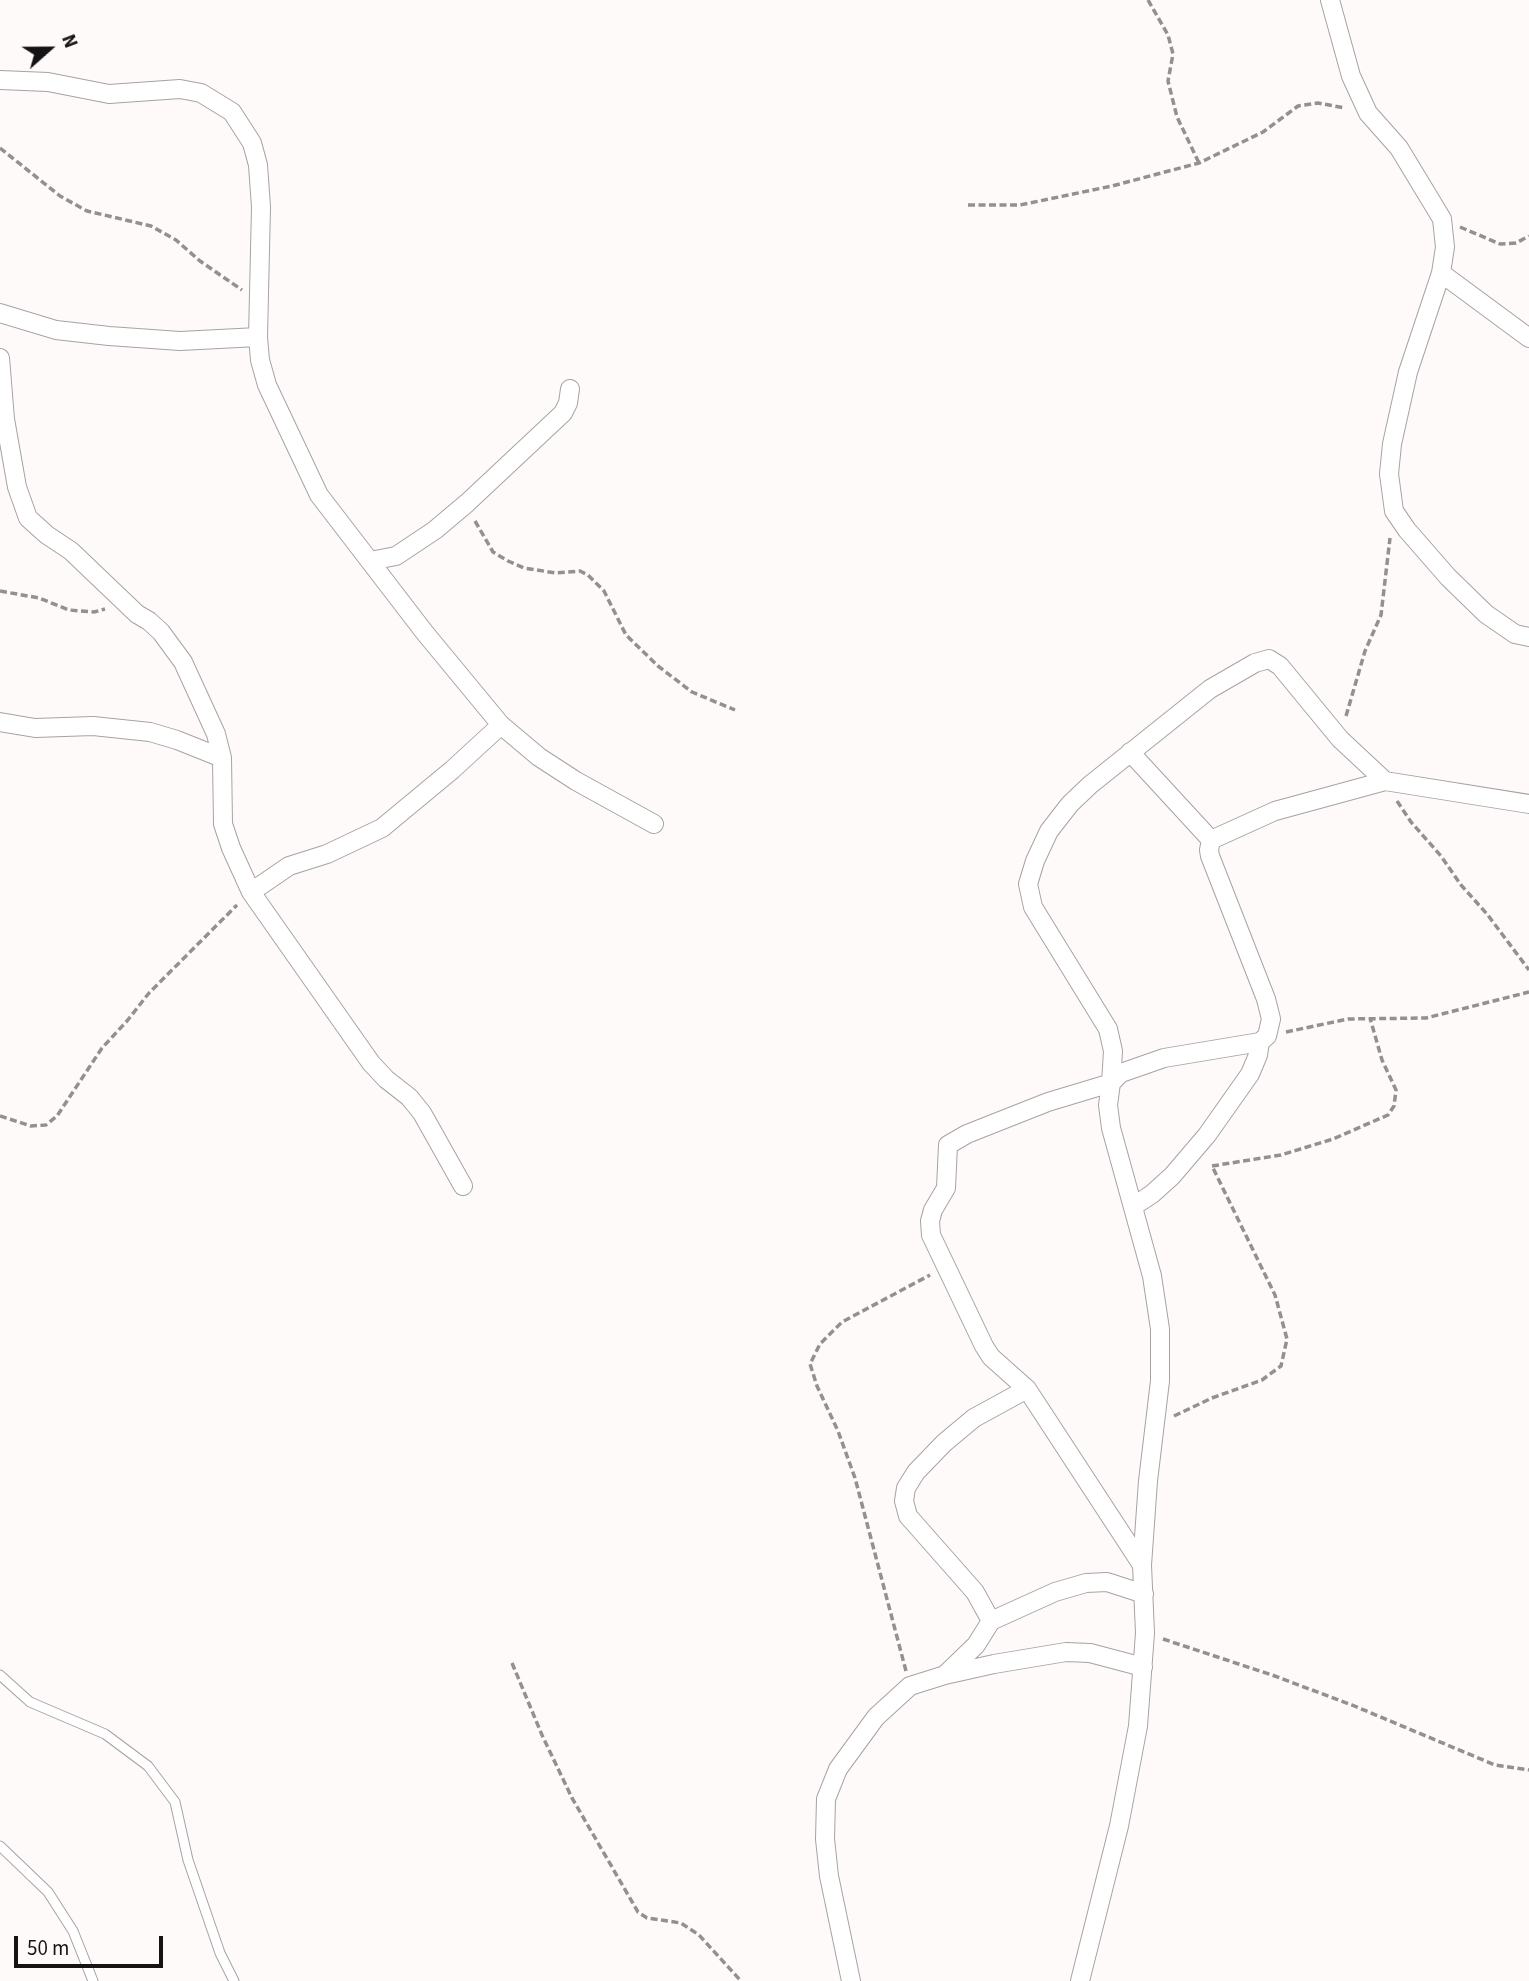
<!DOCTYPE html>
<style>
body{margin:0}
#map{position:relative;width:1529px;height:1981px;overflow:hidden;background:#fffafa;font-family:"Source Sans 3",sans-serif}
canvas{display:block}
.north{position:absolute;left:14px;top:14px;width:70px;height:70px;-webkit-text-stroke:5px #fffafa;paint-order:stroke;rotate:69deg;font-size:19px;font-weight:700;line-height:28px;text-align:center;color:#151313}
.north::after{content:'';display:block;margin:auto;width:24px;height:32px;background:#151313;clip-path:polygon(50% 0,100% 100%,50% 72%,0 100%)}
.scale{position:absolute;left:14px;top:1936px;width:149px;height:32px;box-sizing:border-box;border:4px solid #151313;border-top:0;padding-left:9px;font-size:21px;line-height:24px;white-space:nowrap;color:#151313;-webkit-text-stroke:5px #fffafa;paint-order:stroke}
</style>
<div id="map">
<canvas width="1529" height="1981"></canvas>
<div class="north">N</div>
<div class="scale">50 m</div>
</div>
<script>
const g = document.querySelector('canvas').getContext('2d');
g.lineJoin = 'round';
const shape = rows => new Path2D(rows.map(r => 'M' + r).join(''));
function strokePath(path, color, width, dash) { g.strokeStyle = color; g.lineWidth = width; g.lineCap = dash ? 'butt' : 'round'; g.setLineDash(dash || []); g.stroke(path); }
const service = shape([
 [0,1675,30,1702,105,1734,148,1766,175,1802,188,1860,220,1953,234,1981],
 [0,1846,48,1892,73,1931,93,1981]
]);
const minor = shape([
 [1330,0,1351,76,1368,113,1399,148,1442,219,1445,247,1441,273,1408,372,1392,444,1389,474,1394,511,1407,530,1448,577,1486,614,1515,634,1529,637],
 [0,80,48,82,109,94,180,89,201,93,232,112,252,143,258,165,261,207,258,337,260,360,267,385,319,495,425,633,501,725,539,757,576,781,654,824],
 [1441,273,1529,338],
 [0,313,56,330,109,336,180,341,258,337],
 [0,358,5,419,17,487,28,518,47,535,71,551,137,614,149,621,161,632,183,662,216,734,222,758,223,824,231,848,251,892,371,1063,386,1079,409,1097,422,1113,463,1186],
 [370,561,396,556,435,530,467,503,563,413,568,403,570,389],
 [0,722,35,728,93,726,150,732,177,740,222,758],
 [1130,752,1211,840],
 [251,892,289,866,327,854,382,828,452,770,501,725],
 [1134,1206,1152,1194,1172,1176,1207,1135,1250,1074,1258,1055,1260,1042],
 [1142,1565,1027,1389,991,1357,984,1346,931,1235,930,1221,933,1210,946,1188,948,1145,967,1134,1048,1102,1111,1083,1113,1051,1108,1029,1033,907,1028,884,1035,861,1049,831,1070,804,1090,785,1210,689,1255,663,1269,659,1280,666,1340,739,1385,781],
 [991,1621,975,1592,908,1516,904,1501,906,1488,916,1472,944,1443,974,1418,1027,1389],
 [947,1673,976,1645,991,1621,1055,1592,1086,1583,1107,1582,1144,1594],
 [851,1981,829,1876,825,1839,826,1799,838,1769,876,1717,910,1686,945,1675,994,1664,1066,1652,1090,1653,1143,1667],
 [1080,1981,1119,1826,1138,1726,1145,1633,1142,1565,1148,1481,1160,1381,1160,1329,1152,1276,1111,1128,1108,1105,1111,1083,1121,1073,1164,1058,1260,1042,1267,1036,1271,1019,1266,999,1210,856,1209,850,1211,840,1275,811,1385,781,1529,804]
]);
strokePath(service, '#a8a2a2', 11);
strokePath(minor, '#a8a2a2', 20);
strokePath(shape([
 [1148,0,1168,35,1173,54,1168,81,1177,117,1199,163],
 [0,148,60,196,87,211,151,226,176,240,200,261,242,290],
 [968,205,1020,205,1112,186,1199,163,1263,132,1298,106,1318,103,1345,108],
 [1460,227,1500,244,1516,243,1529,236],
 [475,521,493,552,508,561,524,568,556,573,580,571,588,575,604,591,626,635,658,666,692,692,735,710],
 [0,591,39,598,69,610,94,612,105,609],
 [1346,716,1365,651,1381,615,1390,538],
 [1397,801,1411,822,1441,856,1461,885,1487,914,1529,970],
 [1286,1032,1348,1019,1426,1018,1529,992],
 [0,1116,31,1126,46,1125,57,1116,102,1048,127,1021,149,993,237,905],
 [1212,1166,1281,1155,1333,1139,1388,1115,1394,1106,1396,1090,1382,1060,1370,1018],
 [1174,1416,1212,1398,1262,1380,1281,1366,1287,1339,1275,1295,1212,1166],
 [1163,1639,1272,1675,1352,1705,1495,1765,1529,1770],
 [512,1663,542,1735,572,1798,638,1912,647,1918,681,1923,699,1935,741,1981],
 [906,1671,855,1478,838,1431,817,1386,810,1364,820,1344,842,1322,930,1275]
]), '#949090', 3.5, [7, 3.5]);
strokePath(service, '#fff', 9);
strokePath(minor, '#fff', 18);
</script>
